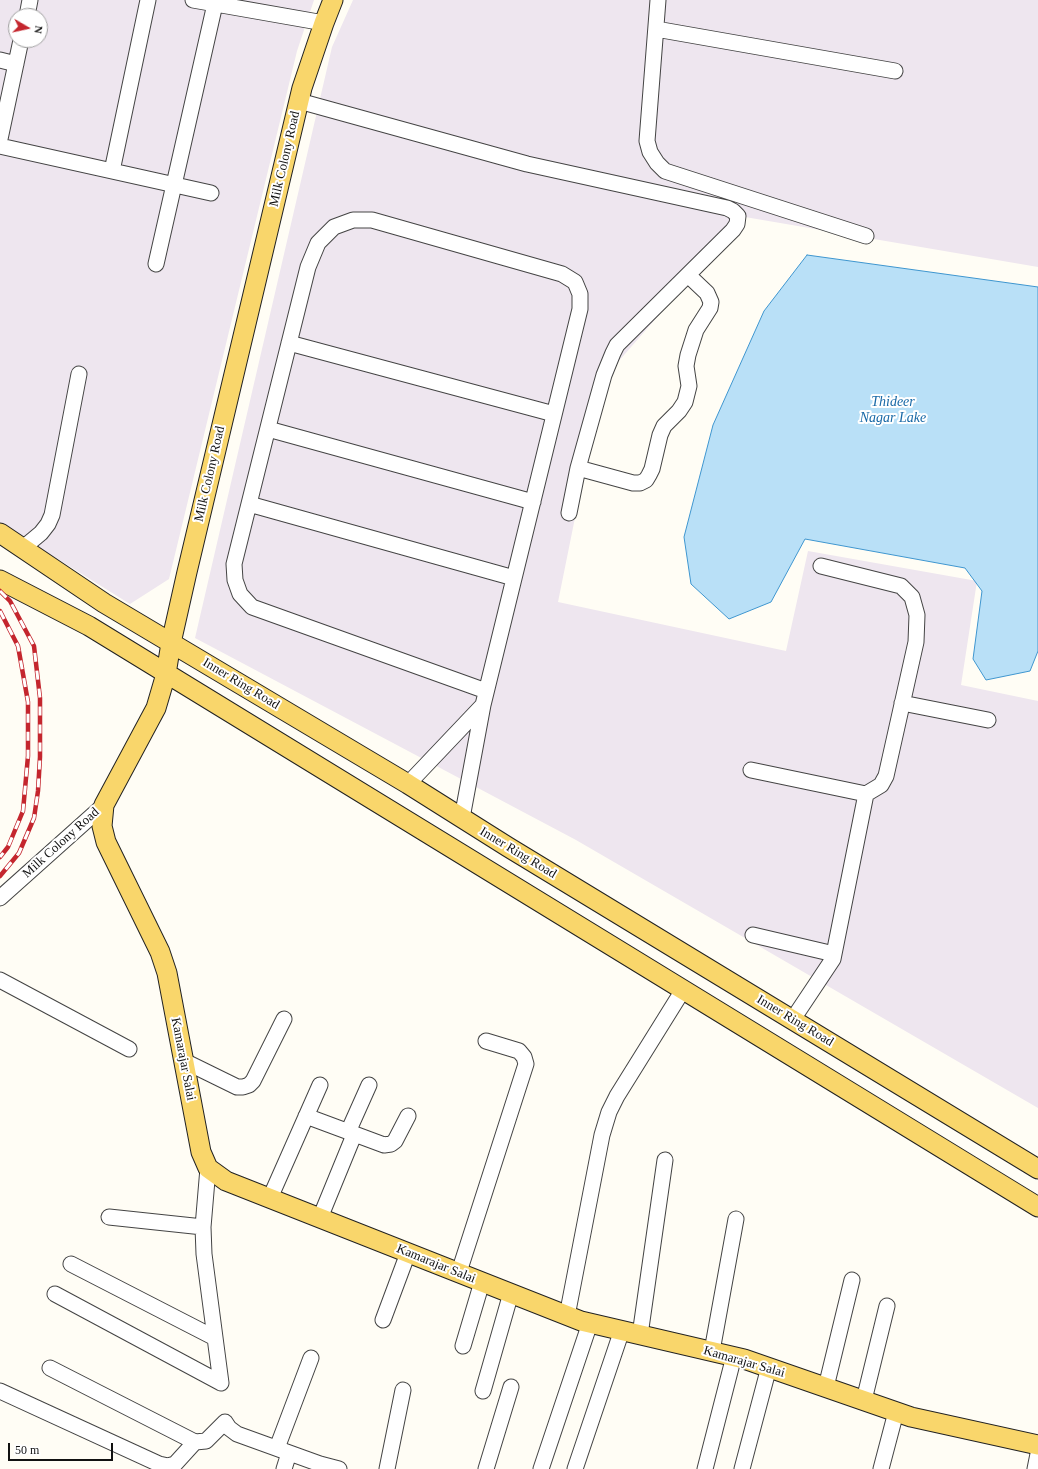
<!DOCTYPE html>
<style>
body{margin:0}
#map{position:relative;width:1038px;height:1469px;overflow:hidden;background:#fffdf5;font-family:Georgia,serif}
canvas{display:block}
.north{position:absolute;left:8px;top:8px;width:40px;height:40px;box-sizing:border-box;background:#fff;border:1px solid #a0a0a0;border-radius:50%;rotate:99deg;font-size:11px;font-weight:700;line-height:16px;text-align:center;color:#111}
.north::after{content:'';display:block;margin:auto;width:14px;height:18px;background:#c4262e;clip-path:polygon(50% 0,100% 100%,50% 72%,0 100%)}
.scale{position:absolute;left:8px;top:1443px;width:105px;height:18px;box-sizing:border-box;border:2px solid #111;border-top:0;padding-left:5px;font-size:12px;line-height:14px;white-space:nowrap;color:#111;-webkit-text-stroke:3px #fff;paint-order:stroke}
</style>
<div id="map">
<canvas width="1038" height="1469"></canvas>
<div class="north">N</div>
<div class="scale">50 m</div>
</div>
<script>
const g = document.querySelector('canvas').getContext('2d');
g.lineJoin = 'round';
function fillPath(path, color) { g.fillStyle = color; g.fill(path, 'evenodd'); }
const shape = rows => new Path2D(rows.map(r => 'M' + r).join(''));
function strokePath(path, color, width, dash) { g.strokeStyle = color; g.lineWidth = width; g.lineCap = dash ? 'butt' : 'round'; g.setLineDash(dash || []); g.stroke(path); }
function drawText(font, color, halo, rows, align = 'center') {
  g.font = font + ' Georgia,serif'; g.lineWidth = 4; g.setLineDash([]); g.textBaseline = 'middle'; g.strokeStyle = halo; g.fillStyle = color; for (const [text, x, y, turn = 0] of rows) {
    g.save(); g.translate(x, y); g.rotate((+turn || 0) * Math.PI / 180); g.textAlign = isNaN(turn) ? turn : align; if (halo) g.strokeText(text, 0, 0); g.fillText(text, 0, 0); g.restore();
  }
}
fillPath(shape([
 [0,0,314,0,297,51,169,579,130,604,0,523],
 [16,16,40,16,40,40,16,40],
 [353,0,1038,0,1038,267,745,217,603,379,558,602,786,651,808,551,977,581,961,685,1038,701,1038,1108,576,840,195,638,332,47]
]), '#eee6ef');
const water = shape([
 [807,255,1038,287,1038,651,1030,671,986,680,973,659,982,591,965,568,805,539,771,602,729,619,691,584,684,537,713,425,764,311,807,255]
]);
fillPath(water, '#b9e0f7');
strokePath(water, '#3f96cf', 1);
const minor = shape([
 [193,0,324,23],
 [658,0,647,141,650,152,657,163,665,171,866,236],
 [27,16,30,0],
 [656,29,895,71],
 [0,60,16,64],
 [299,101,527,164,727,208,733,211,738,216,737,224,733,230,617,345,613,353,604,375,578,468,569,513],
 [0,139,21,40],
 [0,146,211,193],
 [112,171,148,0],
 [156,264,215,4],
 [289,343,554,414],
 [268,429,533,502],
 [578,468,633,483,640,483,646,480,649,475,652,469,660,435,664,426,679,411,685,402,689,386,686,366,688,355,696,330,710,308,711,302,707,293,688,275],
 [249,504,514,578],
 [23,548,41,533,48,524,52,515,79,374],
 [821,566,901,586,912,597,917,615,916,642,886,776,881,785,866,794],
 [902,703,988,720],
 [751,770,866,794,833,959,793,1019],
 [408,784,483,705],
 [462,818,483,705,580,309,580,294,575,282,562,274,372,220,353,220,334,227,318,243,308,267,234,564,235,580,240,594,252,607,486,691],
 [0,898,104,805],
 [753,935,834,954],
 [0,980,129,1049],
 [184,1061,237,1087,243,1087,249,1085,253,1081,284,1019],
 [306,1116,384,1145,391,1144,395,1141,408,1116],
 [348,1132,369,1085],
 [208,1168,203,1227,204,1254,221,1383],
 [270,1198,320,1085],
 [109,1217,203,1227],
 [320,1218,354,1135],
 [71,1264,215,1338],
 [459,1272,526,1064,524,1057,519,1051,486,1041],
 [55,1294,221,1383],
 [567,1316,602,1135,609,1112,617,1096,683,990],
 [383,1320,408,1253],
 [640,1335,665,1160],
 [463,1346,482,1282],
 [712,1351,736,1219],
 [50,1368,195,1442,206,1441,225,1422,229,1428,237,1434,320,1464,339,1469],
 [826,1387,852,1280],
 [0,1391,159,1464,168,1466,175,1464,195,1442],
 [483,1391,511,1293],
 [864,1400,887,1306],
 [277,1448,311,1358],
 [284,1469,289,1453],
 [387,1469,403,1390],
 [486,1469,511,1387],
 [541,1469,590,1323],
 [575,1469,622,1330],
 [705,1469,734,1356],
 [742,1469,769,1367],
 [881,1469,896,1412],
 [1035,1469,1038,1454]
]);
const major = shape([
 [333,0,324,23,302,88,187,572,171,643,166,674,156,708,104,805,102,826,106,842,160,952,167,973,201,1152,208,1168,226,1181,581,1321,744,1359,911,1417,1038,1445],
 [0,533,104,603,408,784,508,847,1038,1169],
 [0,580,89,626,1038,1207]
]);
strokePath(minor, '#444', 17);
strokePath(major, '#222', 21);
strokePath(minor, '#fff', 15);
strokePath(major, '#f9d66b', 19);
const rail = shape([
 [0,591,10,601,34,646,40,698,40,757,38,791,34,818,19,853,0,876],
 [0,611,18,646,28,702,28,756,23,811,8,847,0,857]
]);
strokePath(rail, '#c4262e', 4.5);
strokePath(rail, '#fff', 3, [9]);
drawText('13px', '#111', '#fff', [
 ["Milk Colony Road",285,159,-77],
 ["Milk Colony Road",210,474,-77],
 ["Inner Ring Road",241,684,31],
 ["Milk Colony Road",61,843,-42],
 ["Inner Ring Road",518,853,31],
 ["Inner Ring Road",795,1021,31],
 ["Kamarajar Salai",183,1059,79],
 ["Kamarajar Salai",436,1264,22],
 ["Kamarajar Salai",744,1362,16]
]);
drawText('italic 14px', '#1768a6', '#fff', [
 ["Thideer",893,402],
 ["Nagar Lake",893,418]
]);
</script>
